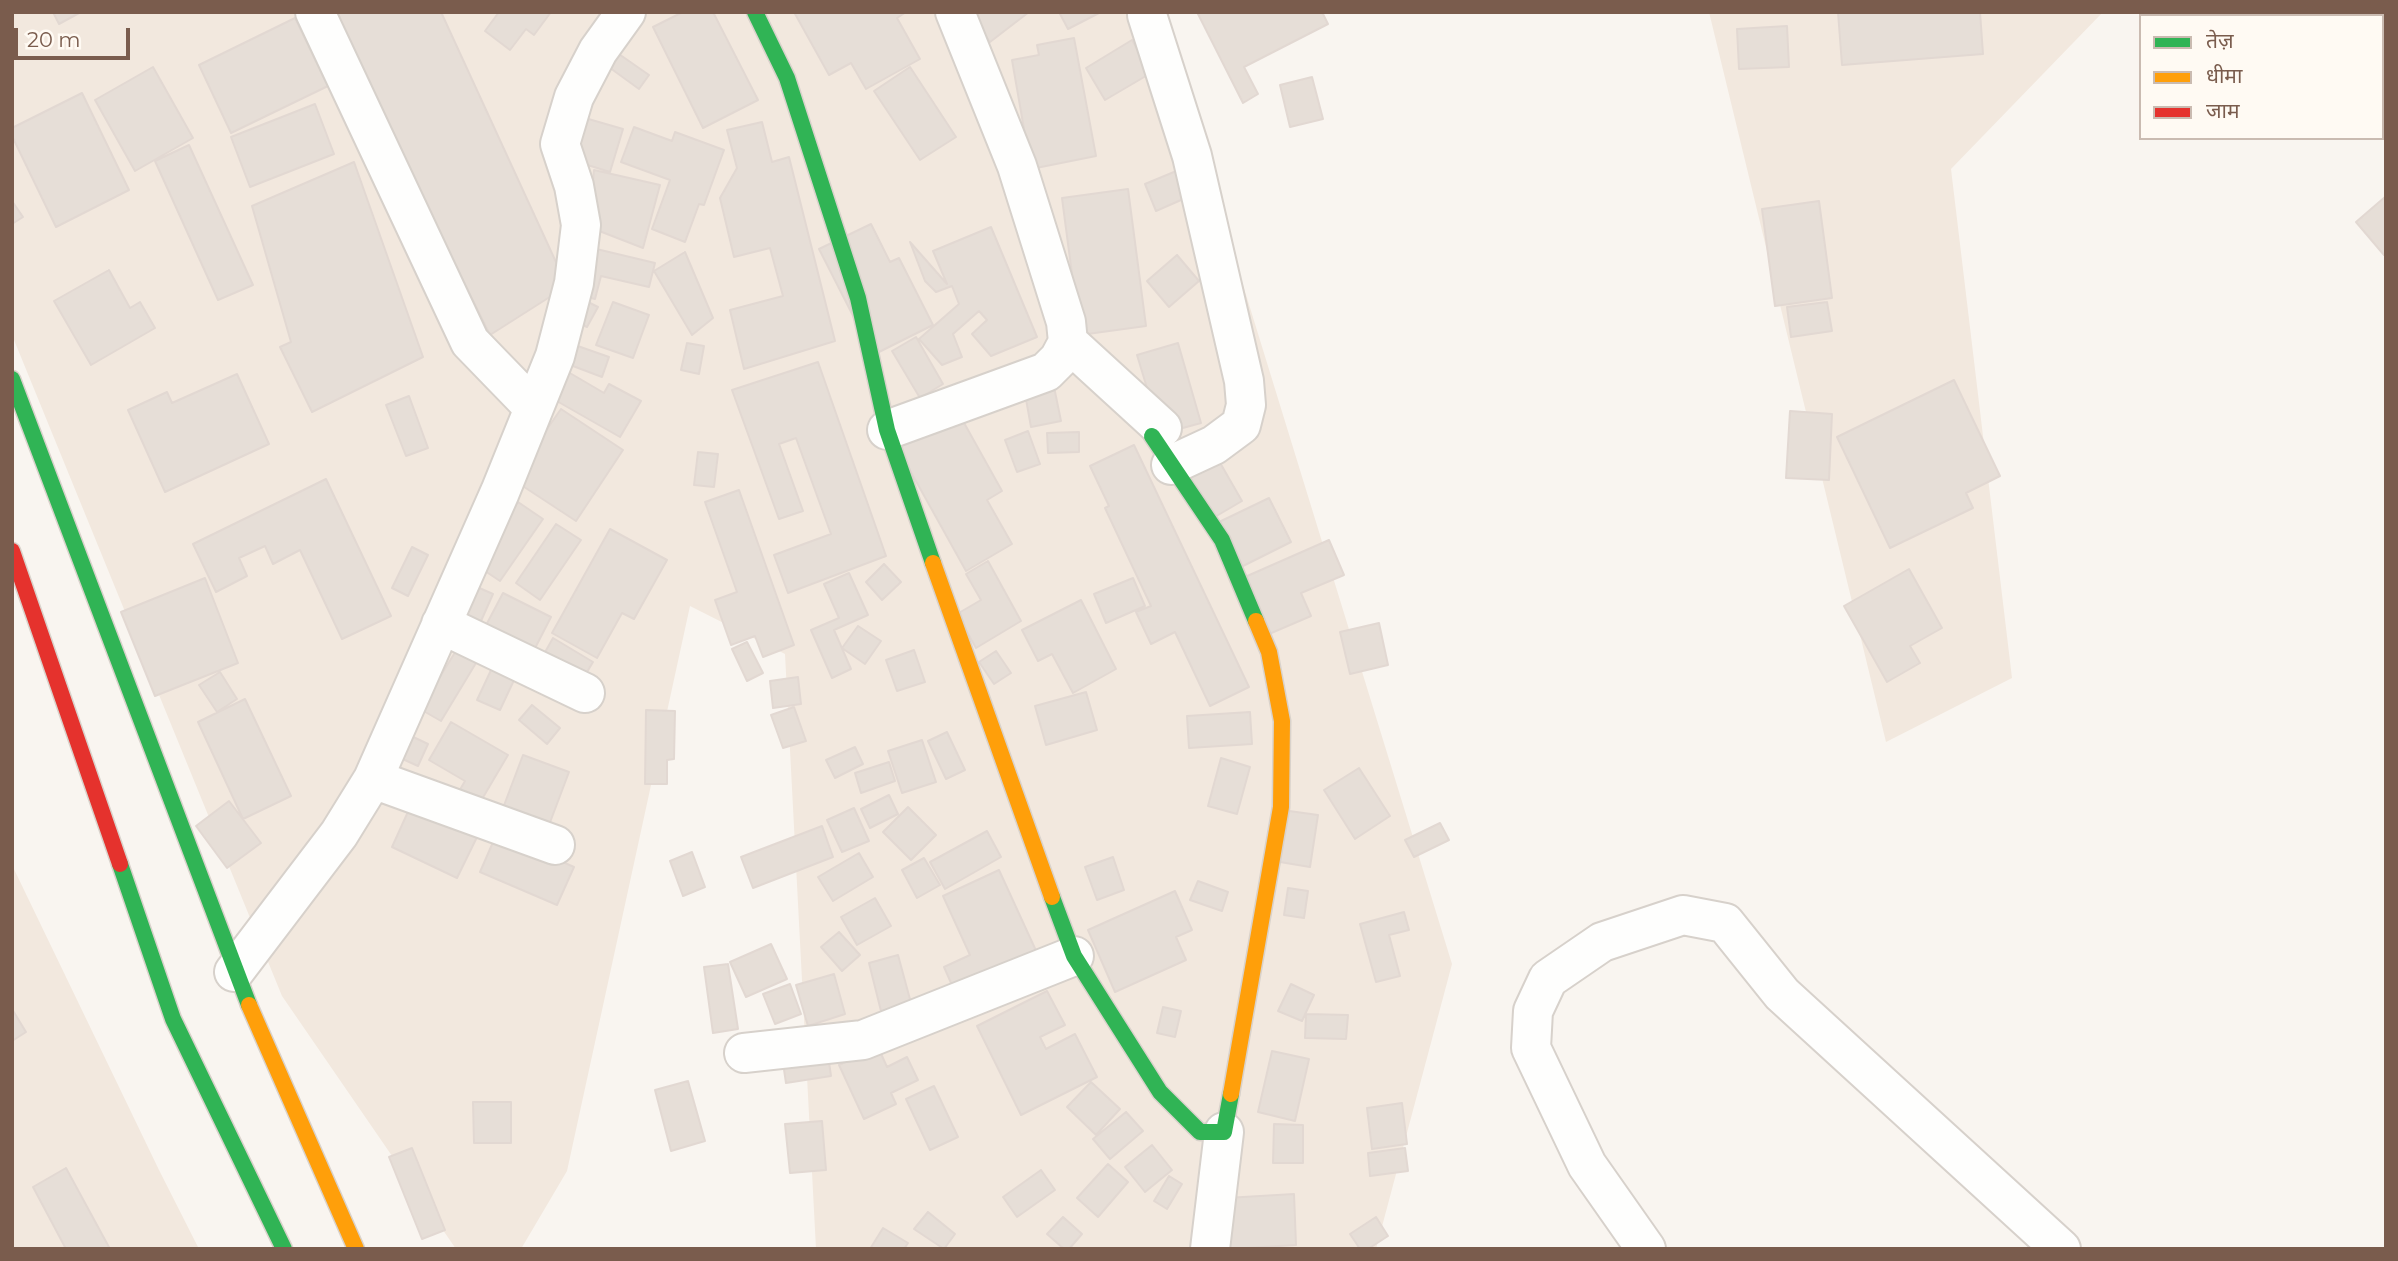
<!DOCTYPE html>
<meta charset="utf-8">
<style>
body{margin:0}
#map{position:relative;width:2398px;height:1261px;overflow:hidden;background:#f9f5f0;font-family:Montserrat,"Noto Sans Devanagari",sans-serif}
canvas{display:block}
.frame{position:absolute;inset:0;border:14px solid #7a5c4d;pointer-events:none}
.legend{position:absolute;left:2139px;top:14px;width:245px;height:126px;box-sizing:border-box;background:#fffaf3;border:2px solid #cabbb1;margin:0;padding:9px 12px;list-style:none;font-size:21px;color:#7a5c4d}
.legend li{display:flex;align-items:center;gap:14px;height:35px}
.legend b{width:35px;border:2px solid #cabbb1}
.scale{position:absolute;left:14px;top:28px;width:116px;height:32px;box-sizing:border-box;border:4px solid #7a5c4d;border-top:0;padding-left:9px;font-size:21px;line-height:24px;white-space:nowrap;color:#7a5c4d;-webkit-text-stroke:5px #fffaf3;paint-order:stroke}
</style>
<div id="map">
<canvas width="2398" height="1261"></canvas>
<div class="frame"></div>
<ul class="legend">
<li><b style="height:9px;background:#30b455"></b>तेज़</li>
<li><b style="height:9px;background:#ff9f0a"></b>धीमा</li>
<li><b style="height:9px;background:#e5322d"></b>जाम</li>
</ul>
<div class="scale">20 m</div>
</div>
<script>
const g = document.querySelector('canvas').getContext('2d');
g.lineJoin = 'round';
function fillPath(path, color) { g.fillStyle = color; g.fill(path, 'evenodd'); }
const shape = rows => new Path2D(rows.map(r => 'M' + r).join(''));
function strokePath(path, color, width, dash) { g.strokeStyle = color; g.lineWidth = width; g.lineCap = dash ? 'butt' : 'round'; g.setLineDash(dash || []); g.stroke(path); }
fillPath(shape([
 [12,12,1159,12,1452,964,1376,1249,816,1249,785,654,690,606,567,1171,521,1249,456,1249,282,996,12,335],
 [1709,12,2103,12,1951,169,2012,678,1886,742],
 [12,865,159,1170,199,1249,12,1249]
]), '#f2e8de');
const building = shape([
 [53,12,81,12,59,24,53,12],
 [330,12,441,12,567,286,490,335,330,12],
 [499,12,551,12,534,35,526,29,510,50,485,31,499,12],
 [683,12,713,12,758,100,703,128,653,27,683,12],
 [794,12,906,12,897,18,920,59,866,89,851,63,829,75,794,12],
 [968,12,1029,12,990,42,968,12],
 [1059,12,1101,12,1068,29,1059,12],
 [1197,12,1322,12,1328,24,1244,67,1258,94,1243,103,1197,12],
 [1838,12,1980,12,1983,54,1842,65,1838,12],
 [295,18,328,86,231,133,199,65,295,18],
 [1787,26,1789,67,1739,69,1737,29,1787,26],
 [1074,38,1096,156,1031,169,1012,60,1039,55,1037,45,1074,38],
 [1132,40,1151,73,1105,100,1086,68,1132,40],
 [616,52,649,75,639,89,606,65,616,52],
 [153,67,193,138,135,171,95,100,153,67],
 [910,67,956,137,920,160,874,91,910,67],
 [1312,77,1323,119,1290,127,1280,85,1312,77],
 [82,93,129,190,56,227,12,136,12,128,82,93],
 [315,104,334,154,250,187,231,137,315,104],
 [578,116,623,129,610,172,565,158,578,116],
 [762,122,772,162,789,157,835,341,744,369,730,310,783,296,770,248,734,257,720,198,737,168,727,130,762,122],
 [634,127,672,141,675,132,724,150,704,205,699,204,685,242,652,229,670,180,621,162,634,127],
 [189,145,253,285,218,300,155,161,189,145],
 [354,162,423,357,312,412,280,347,291,342,252,206,354,162],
 [1186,167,1197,193,1156,211,1145,184,1186,167],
 [594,170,660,185,643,248,589,227,594,170],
 [1128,189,1146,326,1080,335,1062,198,1128,189],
 [2385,197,2386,254,2384,255,2356,222,2385,197],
 [12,201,23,217,12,224,12,201],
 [1819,201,1832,298,1775,306,1762,209,1819,201],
 [871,224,890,262,899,258,933,325,873,355,819,249,871,224],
 [991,227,1037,337,991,356,972,334,987,320,979,311,953,334,962,357,942,365,919,339,959,304,952,286,936,292,925,281,910,242,947,284,933,251,991,227],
 [588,247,655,263,649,287,601,276,595,299,576,294,588,247],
 [685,252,713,318,692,335,654,271,685,252],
 [1177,255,1199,281,1169,307,1147,281,1177,255],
 [109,270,130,308,140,302,155,328,91,365,54,301,109,270],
 [576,296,598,307,587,327,566,316,576,296],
 [613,302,649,315,633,358,596,345,613,302],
 [1827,302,1832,331,1791,337,1787,307,1827,302],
 [916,337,943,384,920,398,892,351,916,337],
 [687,343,704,346,699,374,681,370,687,343],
 [1178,343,1201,423,1161,434,1137,355,1178,343],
 [572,344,609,357,602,377,565,363,572,344],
 [818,362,886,556,788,593,774,555,831,534,796,438,779,444,803,511,779,519,732,390,818,362],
 [563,369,604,393,609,384,641,401,620,437,548,396,563,369],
 [237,374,269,444,165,492,128,410,167,392,172,403,237,374],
 [1954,380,2000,476,1966,493,1973,508,1890,548,1837,437,1954,380],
 [1053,382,1061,421,1031,427,1024,388,1053,382],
 [409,396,428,448,406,456,386,405,409,396],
 [561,409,623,450,576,521,512,479,561,409],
 [1790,411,1832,414,1829,480,1786,478,1790,411],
 [958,412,1002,491,987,500,1012,544,966,571,897,447,958,412],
 [1028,431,1040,464,1017,472,1005,440,1028,431],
 [1079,432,1079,452,1048,453,1047,433,1079,432],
 [1134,445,1249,687,1210,706,1175,632,1151,644,1136,612,1151,606,1105,508,1109,506,1090,466,1134,445],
 [698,452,718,454,714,487,694,485,698,452],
 [1215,454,1242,501,1213,518,1186,471,1215,454],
 [326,479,391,616,342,639,300,550,273,564,265,546,239,558,247,576,216,592,193,544,326,479],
 [739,490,794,645,763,657,755,636,731,645,715,600,737,592,705,502,739,490],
 [1269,498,1291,542,1239,568,1217,523,1269,498],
 [518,502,543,519,500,581,476,565,518,502],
 [556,524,581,540,540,600,516,583,556,524],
 [610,529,667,560,634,619,622,613,597,658,552,633,610,529],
 [1329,540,1344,575,1301,593,1311,616,1269,634,1245,577,1329,540],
 [412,547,428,555,408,596,392,588,412,547],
 [988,561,1021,621,976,648,957,614,981,600,966,574,988,561],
 [884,564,901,582,882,600,866,582,884,564],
 [1909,569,1942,628,1910,646,1920,663,1887,682,1844,606,1909,569],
 [849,573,868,615,834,630,851,669,832,678,811,630,839,618,824,584,849,573],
 [205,578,238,663,155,696,121,612,205,578],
 [1133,578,1145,606,1106,623,1094,594,1133,578],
 [468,583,493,594,481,621,456,610,468,583],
 [503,593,551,617,531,656,483,631,503,593],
 [1081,600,1116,669,1073,693,1052,654,1038,661,1022,630,1081,600],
 [1379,623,1388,665,1350,674,1340,632,1379,623],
 [858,626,881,641,865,664,842,648,858,626],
 [553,638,593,662,584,677,544,654,553,638],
 [747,642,763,673,747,681,732,649,747,642],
 [459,646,479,658,441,721,420,709,459,646],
 [914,650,925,682,897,691,886,660,914,650],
 [996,651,1011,673,994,684,979,662,996,651],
 [492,668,515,678,500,710,477,700,492,668],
 [220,672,237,699,217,712,199,685,220,672],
 [798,677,801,704,773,708,770,681,798,677],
 [1086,692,1097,730,1046,745,1035,706,1086,692],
 [245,699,291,796,243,819,198,722,245,699],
 [532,705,560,728,547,744,519,720,532,705],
 [794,707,806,741,783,748,771,715,794,707],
 [646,710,675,711,674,759,667,760,667,784,645,784,646,710],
 [1250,712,1252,744,1189,748,1187,716,1250,712],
 [451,722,508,755,475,811,454,800,465,781,429,760,451,722],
 [947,732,965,770,946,779,928,741,947,732],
 [407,734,428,744,418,766,396,756,407,734],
 [922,740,936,782,902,793,888,751,922,740],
 [855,747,863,764,835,778,826,760,855,747],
 [523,755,569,772,546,833,500,816,523,755],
 [1221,758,1250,767,1237,814,1208,806,1221,758],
 [889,762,895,781,861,793,855,773,889,762],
 [1359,768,1390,816,1355,839,1324,790,1359,768],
 [889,795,898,814,870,828,861,809,889,795],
 [229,801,261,843,227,868,196,826,229,801],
 [412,803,478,835,457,878,392,847,412,803],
 [908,807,936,835,911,860,883,832,908,807],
 [854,808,869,841,842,852,827,820,854,808],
 [1282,810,1318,815,1310,867,1274,861,1282,810],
 [1440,823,1449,840,1414,857,1405,840,1440,823],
 [822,826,833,857,753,888,741,857,822,826],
 [987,831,1001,857,945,889,930,862,987,831],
 [497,833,574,867,557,905,480,872,497,833],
 [692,852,705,887,683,896,670,861,692,852],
 [859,853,873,877,833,901,818,877,859,853],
 [1113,857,1124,890,1097,900,1085,867,1113,857],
 [924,858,940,885,917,898,902,870,924,858],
 [999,870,1038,955,955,992,944,967,970,955,943,896,999,870],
 [1198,881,1228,892,1222,911,1190,900,1198,881],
 [1288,888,1308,891,1304,918,1284,915,1288,888],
 [1175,891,1192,930,1176,937,1186,960,1115,992,1088,930,1175,891],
 [875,898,891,926,857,945,841,917,875,898],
 [1404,912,1409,930,1389,935,1400,976,1376,982,1360,924,1404,912],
 [839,932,860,955,842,971,821,947,839,932],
 [771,944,787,979,746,997,730,962,771,944],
 [898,955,911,1003,881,1011,869,963,898,955],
 [728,964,738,1029,713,1033,704,967,728,964],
 [834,974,845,1014,808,1026,796,985,834,974],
 [790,984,801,1014,775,1024,763,994,790,984],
 [1291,984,1314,995,1302,1021,1278,1011,1291,984],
 [1047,991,1065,1025,1040,1037,1046,1049,1075,1034,1097,1077,1021,1115,977,1026,1047,991],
 [1163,1007,1181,1011,1175,1037,1157,1033,1163,1007],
 [12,1009,26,1032,12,1041,12,1009],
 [1306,1014,1348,1015,1346,1039,1305,1038,1306,1014],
 [878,1047,887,1067,907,1057,918,1080,891,1093,896,1104,864,1119,839,1065,878,1047],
 [827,1048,831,1076,786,1083,782,1056,827,1048],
 [1272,1051,1309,1059,1295,1121,1258,1112,1272,1051],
 [688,1081,705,1141,671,1151,655,1090,688,1081],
 [1091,1082,1120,1109,1096,1135,1067,1107,1091,1082],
 [934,1086,958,1137,930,1150,906,1099,934,1086],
 [473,1102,511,1102,511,1143,474,1143,473,1102],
 [1402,1103,1407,1144,1372,1149,1367,1108,1402,1103],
 [1126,1112,1143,1131,1110,1159,1093,1139,1126,1112],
 [822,1121,826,1170,790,1173,785,1124,822,1121],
 [1274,1124,1303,1125,1303,1163,1273,1163,1274,1124],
 [1152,1145,1172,1170,1145,1192,1125,1167,1152,1145],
 [412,1148,445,1230,422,1239,389,1157,412,1148],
 [1405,1148,1408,1171,1370,1176,1368,1153,1405,1148],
 [1108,1164,1128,1182,1098,1217,1077,1198,1108,1164],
 [66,1168,110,1249,66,1249,33,1187,66,1168],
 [1041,1170,1055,1190,1017,1217,1003,1197,1041,1170],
 [1169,1176,1182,1184,1167,1209,1154,1201,1169,1176],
 [1294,1194,1296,1245,1228,1249,1226,1198,1294,1194],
 [928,1212,955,1234,944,1249,914,1229,928,1212],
 [1063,1217,1082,1234,1069,1249,1064,1249,1047,1234,1063,1217],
 [1376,1217,1388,1236,1368,1249,1360,1249,1350,1234,1376,1217],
 [883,1228,908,1243,904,1249,870,1249,883,1228]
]);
fillPath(building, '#e6ded7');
strokePath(building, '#e2d8d2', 2);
const street = shape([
 [315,12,470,342,534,408],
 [2353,12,2355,16],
 [1147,15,1192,156,1244,381,1246,405,1241,425,1214,445,1171,465],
 [2382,72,2386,79],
 [1068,342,1162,428],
 [887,430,1046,372,1059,359,1068,342,1066,322,1017,166,955,12],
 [441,624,585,693],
 [373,779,555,845],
 [234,972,339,834,373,779,500,492,555,356,574,283,581,225,574,186,560,144,574,97,598,51,626,12],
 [744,1053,863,1040,1074,956],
 [1210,1249,1224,1132],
 [1646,1249,1587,1165,1531,1048,1533,1011,1548,979,1602,942,1683,915,1725,923,1782,994,2061,1249]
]);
const fast = shape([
 [755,12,787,78,858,298,887,430,933,563],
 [12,379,249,1005],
 [1152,436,1222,540,1256,621],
 [120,864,173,1019,284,1249],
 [1052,897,1074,956,1160,1092,1200,1132,1224,1132,1231,1094]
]);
const slow = shape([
 [933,563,1052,897],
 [249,1005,356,1249],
 [1231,1094,1281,807,1282,721,1269,652,1256,621]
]);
const jam = shape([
 [12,551,120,864]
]);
strokePath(street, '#d7d1cb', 42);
strokePath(fast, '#d9d2cb', 19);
strokePath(slow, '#d9d2cb', 19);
strokePath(jam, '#d9d2cb', 19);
strokePath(street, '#fefefd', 38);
strokePath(fast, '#30b455', 16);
strokePath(slow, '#ff9f0a', 16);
strokePath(jam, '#e5322d', 16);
</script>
